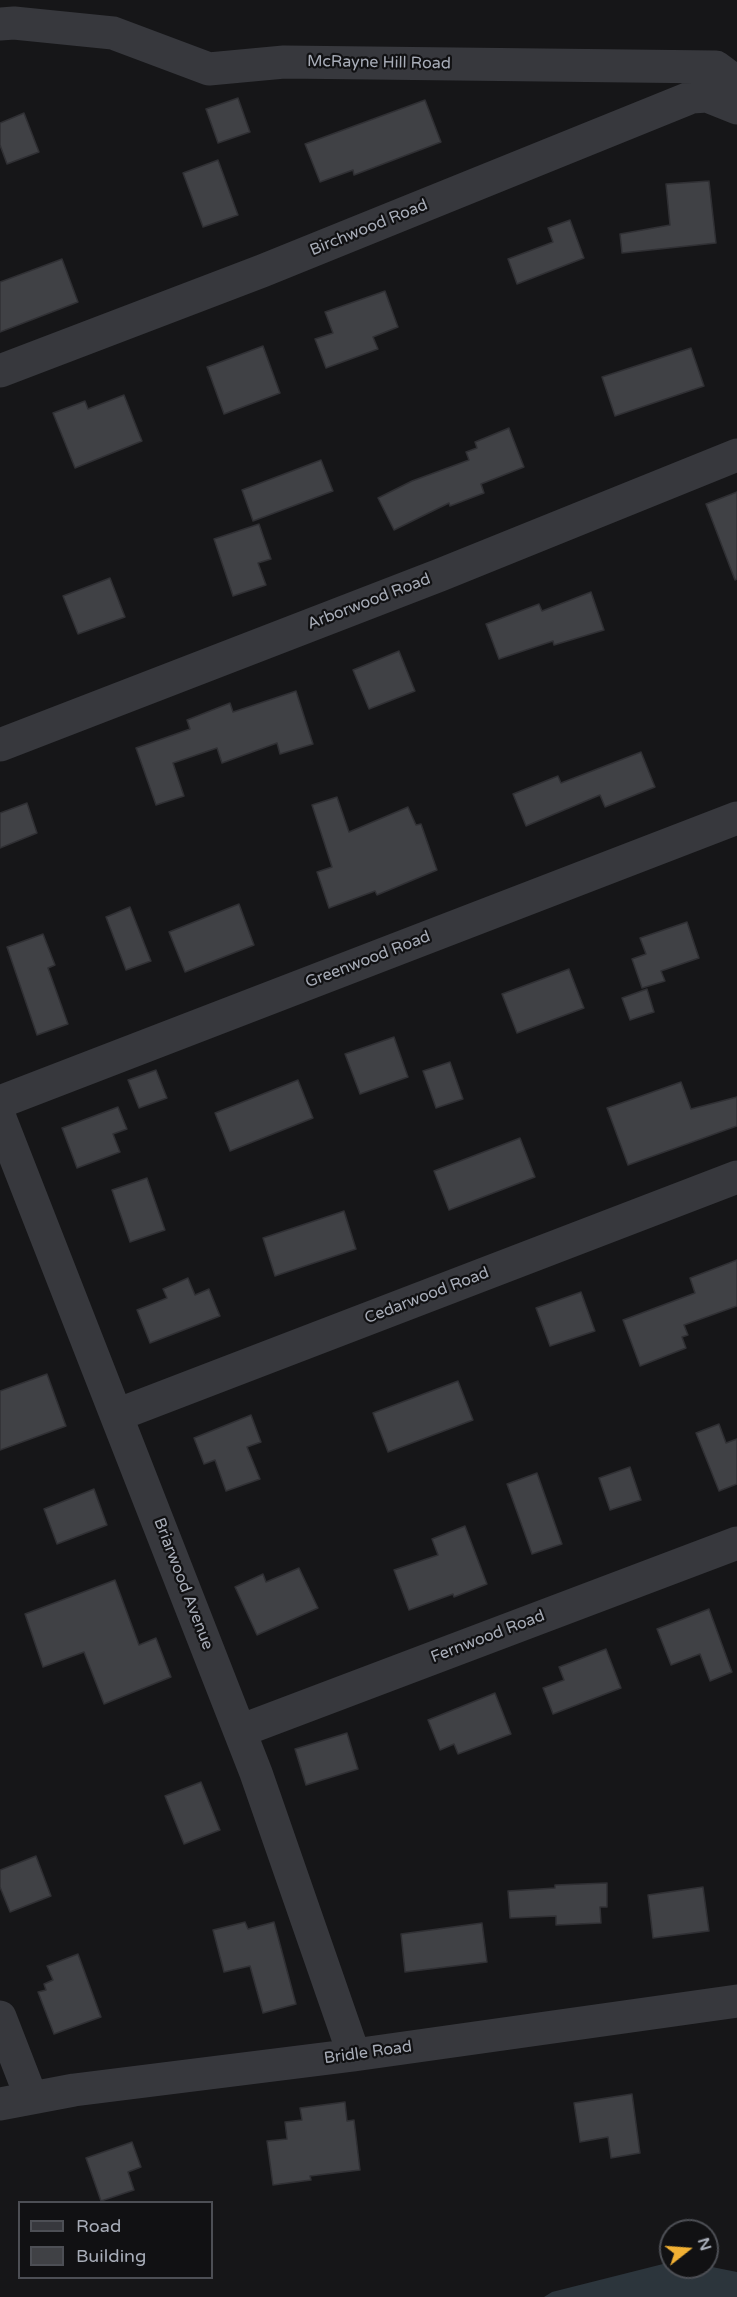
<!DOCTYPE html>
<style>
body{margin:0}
#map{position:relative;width:737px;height:2297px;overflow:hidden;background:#161618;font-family:"Varela Round",sans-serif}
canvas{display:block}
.legend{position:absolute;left:18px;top:2201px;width:195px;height:78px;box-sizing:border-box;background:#111113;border:2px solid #4d4f55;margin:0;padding:8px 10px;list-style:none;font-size:18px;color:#a8adb8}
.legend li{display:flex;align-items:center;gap:12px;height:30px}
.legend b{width:30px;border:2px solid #4d4f55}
.north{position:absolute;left:659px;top:2219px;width:60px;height:60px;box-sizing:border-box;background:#111113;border:2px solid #4d4f55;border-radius:50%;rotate:73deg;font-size:16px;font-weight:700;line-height:24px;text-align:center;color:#a8adb8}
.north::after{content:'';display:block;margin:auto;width:21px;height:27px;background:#f2b134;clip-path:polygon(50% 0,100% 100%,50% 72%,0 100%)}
</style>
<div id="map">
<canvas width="737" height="2297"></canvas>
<ul class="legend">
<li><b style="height:8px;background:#37383d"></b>Road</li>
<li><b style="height:16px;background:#404145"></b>Building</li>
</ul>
<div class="north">N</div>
</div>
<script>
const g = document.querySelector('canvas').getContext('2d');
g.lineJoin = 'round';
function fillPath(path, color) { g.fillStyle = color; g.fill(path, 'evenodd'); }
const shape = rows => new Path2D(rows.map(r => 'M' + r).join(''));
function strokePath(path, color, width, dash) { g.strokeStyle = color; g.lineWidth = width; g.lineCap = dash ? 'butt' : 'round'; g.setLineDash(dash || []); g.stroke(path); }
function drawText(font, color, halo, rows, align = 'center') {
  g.font = font + ' "Varela Round",sans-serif'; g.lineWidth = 4.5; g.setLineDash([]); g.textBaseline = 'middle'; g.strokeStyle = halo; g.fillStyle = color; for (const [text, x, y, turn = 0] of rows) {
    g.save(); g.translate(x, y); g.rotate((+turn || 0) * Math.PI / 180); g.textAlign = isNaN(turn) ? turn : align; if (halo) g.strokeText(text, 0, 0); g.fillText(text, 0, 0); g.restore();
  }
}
fillPath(shape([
 [671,2262,671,2267,707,2266,737,2272,737,2297,544,2297,552,2292]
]), '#2c353c');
const building = shape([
 [238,98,250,132,218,143,206,109,238,98],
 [425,100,441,142,354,175,353,170,320,182,305,144,425,100],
 [24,113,39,152,7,164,0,145,0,123,24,113],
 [218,160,238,215,203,227,183,173,218,160],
 [709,181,716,243,622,253,620,234,670,225,666,184,709,181],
 [570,220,584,258,517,284,508,259,553,242,548,228,570,220],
 [62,259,78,302,0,332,0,282,62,259],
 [385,291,398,327,373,337,378,349,326,368,315,339,333,333,325,312,385,291],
 [263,346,280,393,224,414,207,367,263,346],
 [691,348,704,386,615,416,602,377,691,348],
 [124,395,142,441,75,468,53,413,85,401,88,409,124,395],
 [509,428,524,467,481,484,484,493,450,506,449,503,394,530,378,498,412,481,469,460,466,452,477,448,475,442,509,428],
 [321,460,333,491,253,521,242,490,321,460],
 [737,492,737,579,735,580,706,504,737,492],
 [259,524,271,559,258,563,266,585,233,596,214,539,259,524],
 [110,578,125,617,78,634,63,596,110,578],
 [591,592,604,630,554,645,553,641,499,659,486,624,539,604,542,611,591,592],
 [399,651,415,691,369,709,353,670,399,651],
 [296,691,313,744,280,754,277,743,222,763,217,748,173,763,184,796,156,805,136,748,190,729,187,720,230,703,233,712,296,691],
 [641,752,655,787,605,807,600,795,526,826,513,794,558,776,561,783,641,752],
 [337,797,349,832,408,807,416,825,421,824,437,870,377,895,375,891,329,908,317,872,332,867,312,805,337,797],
 [27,803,37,833,0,848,0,813,27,803],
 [239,904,254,945,185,972,169,932,239,904],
 [130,907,151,961,126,970,106,917,130,907],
 [687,922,699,958,661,971,665,981,642,988,632,959,646,954,640,938,687,922],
 [43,934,55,965,48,968,68,1024,37,1035,7,947,43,934],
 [569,969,584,1008,517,1033,502,994,569,969],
 [647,989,654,1012,630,1020,622,998,647,989],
 [394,1037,408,1077,360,1094,345,1054,394,1037],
 [450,1062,463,1099,436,1108,423,1071,450,1062],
 [156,1070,167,1098,139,1108,128,1080,156,1070],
 [298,1080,313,1118,230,1151,215,1113,298,1080],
 [681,1082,691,1109,737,1097,737,1126,628,1165,607,1108,681,1082],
 [118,1107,127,1129,113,1134,120,1152,77,1168,62,1128,118,1107],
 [520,1138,535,1177,449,1210,434,1171,520,1138],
 [147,1178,165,1230,130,1242,112,1190,147,1178],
 [344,1211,356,1249,275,1276,263,1238,344,1211],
 [737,1260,737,1306,684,1325,688,1335,682,1337,686,1348,640,1366,623,1320,695,1293,690,1278,737,1260],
 [188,1278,195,1295,209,1289,220,1316,150,1343,137,1310,167,1298,163,1289,188,1278],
 [581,1292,595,1331,550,1346,536,1308,581,1292],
 [47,1374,66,1426,0,1450,0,1391,47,1374],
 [458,1381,473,1420,388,1452,373,1413,458,1381],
 [251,1415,261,1442,247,1447,260,1479,226,1491,215,1460,204,1464,194,1438,251,1415],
 [719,1424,726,1443,737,1439,737,1484,719,1491,696,1433,719,1424],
 [630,1467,641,1500,610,1510,599,1478,630,1467],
 [537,1473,562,1544,532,1554,507,1484,537,1473],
 [94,1489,107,1525,57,1544,44,1509,94,1489],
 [465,1526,487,1584,454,1597,453,1594,409,1610,394,1570,438,1555,432,1539,465,1526],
 [299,1568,318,1608,257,1635,235,1587,263,1574,266,1582,299,1568],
 [115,1580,139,1645,156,1638,171,1677,104,1704,84,1652,43,1667,25,1614,115,1580],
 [709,1609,732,1672,710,1681,700,1654,671,1665,657,1629,709,1609],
 [606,1649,621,1688,553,1714,543,1688,564,1680,559,1667,606,1649],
 [495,1693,511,1734,458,1754,454,1744,440,1750,428,1720,495,1693],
 [347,1733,358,1769,306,1785,295,1749,347,1733],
 [201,1782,220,1830,184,1844,165,1796,201,1782],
 [36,1856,51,1896,10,1912,0,1887,0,1870,36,1856],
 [607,1883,607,1907,600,1907,601,1923,556,1925,556,1916,510,1918,508,1891,555,1888,555,1885,607,1883],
 [703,1887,709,1931,653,1938,648,1895,703,1887],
 [245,1922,248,1929,274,1922,296,2004,263,2013,250,1966,224,1972,213,1930,245,1922],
 [482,1923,487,1962,405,1972,401,1934,482,1923],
 [78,1954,101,2017,54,2034,38,1992,46,1990,44,1984,53,1980,47,1966,78,1954],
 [632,2094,640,2153,611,2158,608,2137,580,2142,574,2103,632,2094],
 [345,2102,347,2121,354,2120,360,2170,310,2176,311,2180,273,2185,267,2141,287,2139,285,2122,302,2120,300,2108,345,2102],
 [132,2142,141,2167,128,2172,134,2190,101,2201,86,2158,132,2142]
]);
fillPath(building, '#404145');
strokePath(building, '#303034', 1.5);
strokePath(shape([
 [0,24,14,23,113,33,209,69,284,62,716,67,732,79,737,108],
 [0,371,262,271,692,97,707,96,737,108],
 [0,745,440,575,737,455],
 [0,1102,737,818],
 [0,1118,256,1773,354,2055],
 [117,1415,737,1177],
 [240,1731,737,1543],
 [0,2017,31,2097],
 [0,2104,74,2090,354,2055,737,2001]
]), '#37383d', 33);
drawText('16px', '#a8adb8', '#111113', [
 ["McRayne Hill Road",379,63,1],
 ["Birchwood Road",369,228,-22],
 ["Arborwood Road",369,602,-21],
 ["Greenwood Road",368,960,-21],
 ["Cedarwood Road",427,1296,-21],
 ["Briarwood Avenue",183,1584,69],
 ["Fernwood Road",488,1637,-21],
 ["Bridle Road",368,2053,-8]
]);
</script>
